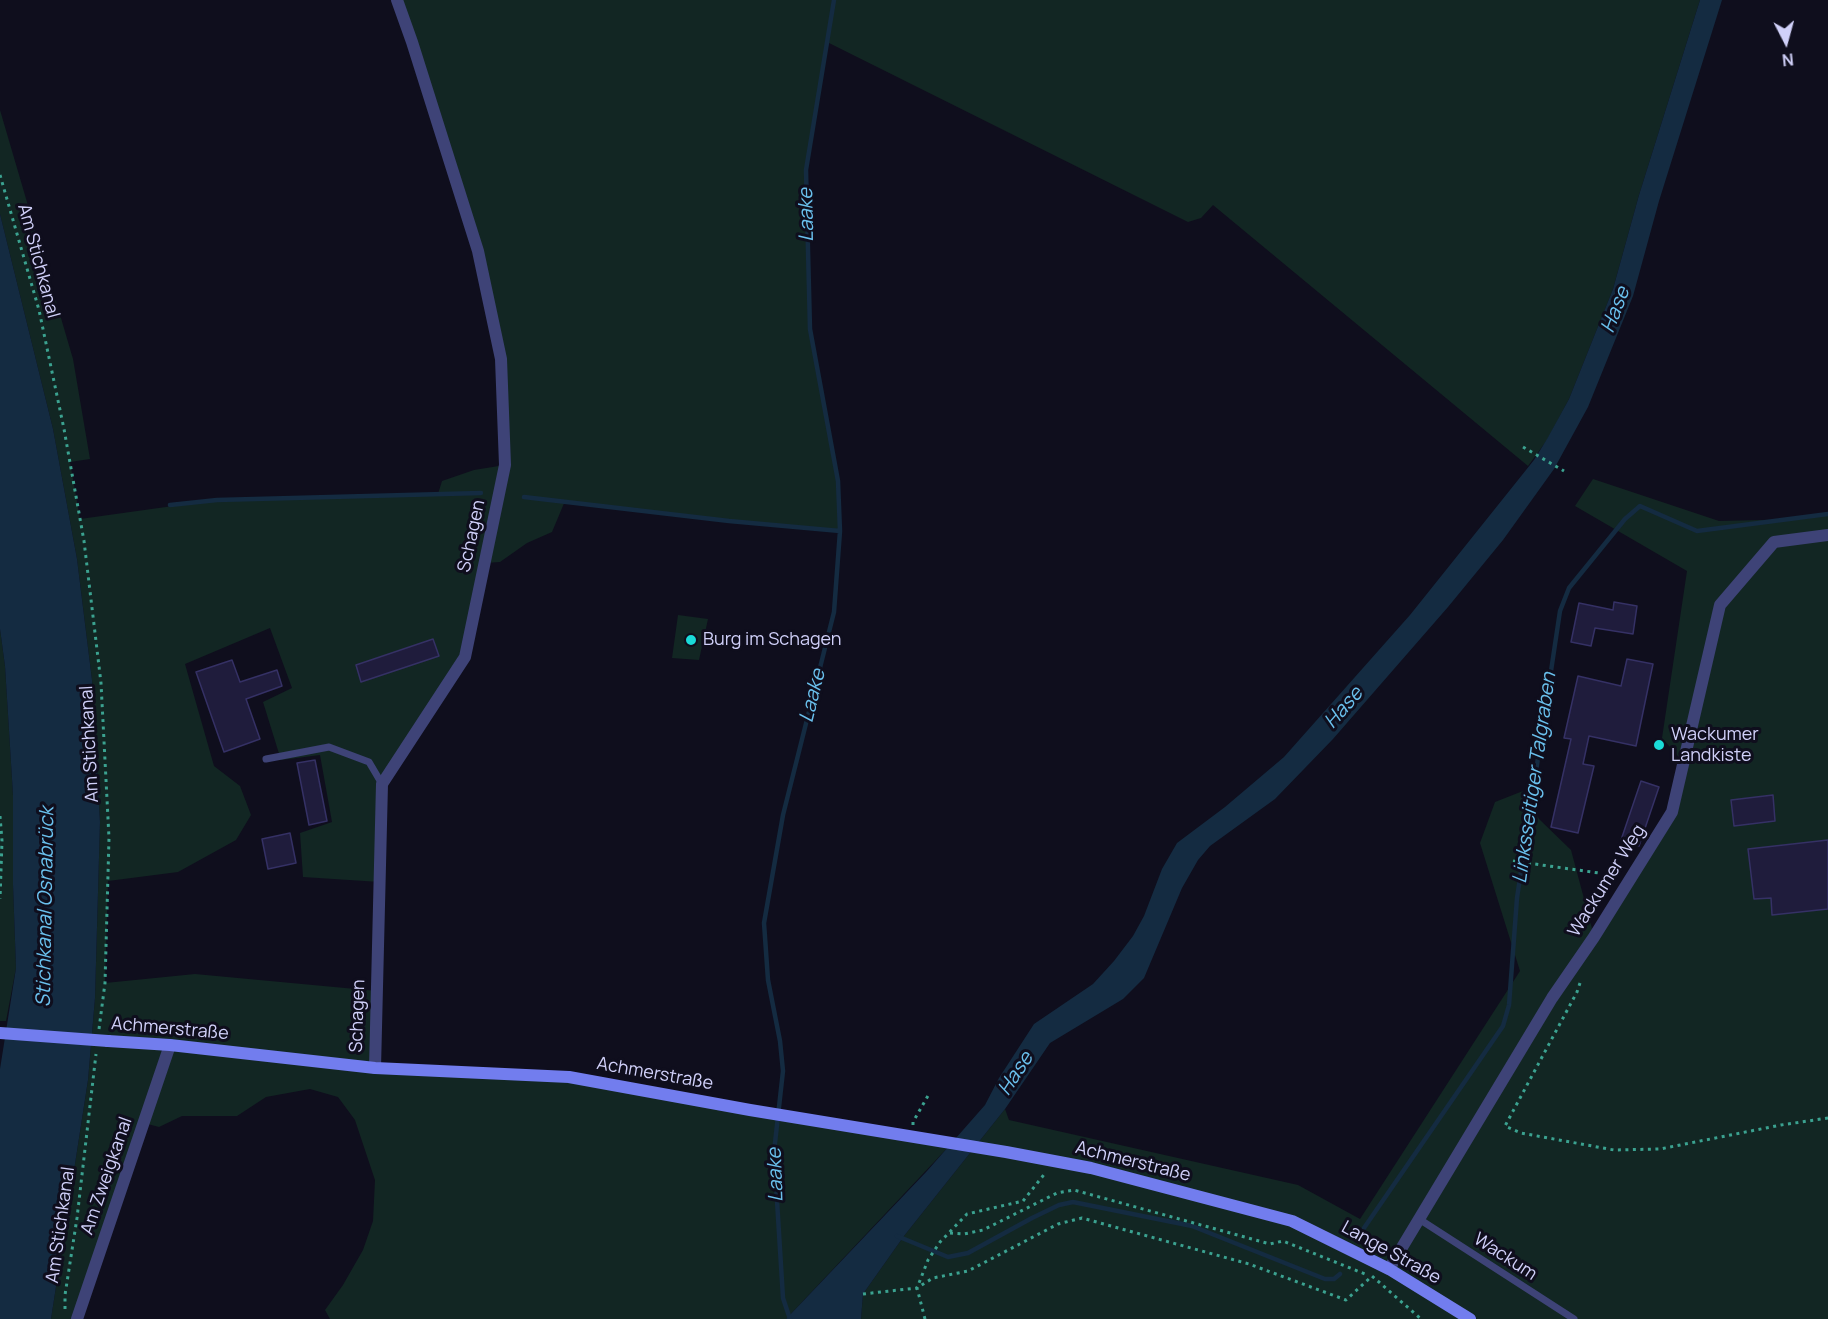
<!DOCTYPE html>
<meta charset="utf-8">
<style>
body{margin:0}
#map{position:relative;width:1828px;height:1319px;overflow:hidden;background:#0f0e1d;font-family:Manrope,sans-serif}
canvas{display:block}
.north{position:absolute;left:1756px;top:12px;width:60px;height:60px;-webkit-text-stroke:4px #0f0e1d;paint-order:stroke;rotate:174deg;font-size:16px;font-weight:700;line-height:24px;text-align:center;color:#d0d0f9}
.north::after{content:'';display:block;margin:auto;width:21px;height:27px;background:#d0d0f9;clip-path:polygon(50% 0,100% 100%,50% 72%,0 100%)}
</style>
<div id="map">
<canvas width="1828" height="1319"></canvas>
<div class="north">N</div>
</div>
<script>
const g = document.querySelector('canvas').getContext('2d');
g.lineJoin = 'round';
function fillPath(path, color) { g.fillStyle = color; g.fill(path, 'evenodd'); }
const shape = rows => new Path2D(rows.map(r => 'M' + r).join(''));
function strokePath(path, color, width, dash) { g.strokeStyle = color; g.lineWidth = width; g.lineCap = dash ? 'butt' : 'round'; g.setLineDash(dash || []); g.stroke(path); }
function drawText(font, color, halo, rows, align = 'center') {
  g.font = font + ' Manrope,sans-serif'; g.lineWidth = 6; g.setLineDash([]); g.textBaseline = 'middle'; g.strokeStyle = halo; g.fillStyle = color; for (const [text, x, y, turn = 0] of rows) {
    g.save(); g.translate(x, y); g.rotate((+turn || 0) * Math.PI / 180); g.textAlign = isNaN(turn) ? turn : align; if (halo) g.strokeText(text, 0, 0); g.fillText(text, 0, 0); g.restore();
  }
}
fillPath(shape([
 [397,0,1700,0,1639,195,1613,289,1569,399,1547,440,1528,466,1213,205,1201,218,1188,222,827,42,806,170,810,329,838,481,840,531,729,521,565,501,552,532,527,543,500,562,485,563,465,657,383,784,380,882,303,877,300,833,332,822,320,755,281,760,263,702,292,688,270,628,185,664,214,766,240,786,251,815,236,840,178,872,108,881,105,983,195,974,377,991,375,1068,569,1077,952,1143,786,1319,330,1319,325,1310,343,1285,363,1250,373,1221,375,1180,355,1120,338,1097,310,1089,266,1097,237,1116,182,1116,159,1127,144,1123,77,1319,51,1319,88,1080,95,998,100,822,92,680,77,559,53,429,0,214,0,110,73,359,90,459,70,462,80,519,216,500,438,494,442,481,474,470,505,465,501,359,478,251],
 [1593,479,1719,521,1802,519,1828,515,1828,1319,1477,1319,1399,1275,1464,1319,861,1319,863,1294,904,1236,1005,1109,1009,1120,1298,1185,1360,1219,1520,971,1480,843,1495,802,1523,791,1539,819,1571,850,1594,936,1672,812,1684,763,1662,738,1687,571,1575,506],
 [678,615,708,619,699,660,672,658],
 [0,629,5,666,13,795,13,885,16,968,6,1021,0,1021]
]), '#122623');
fillPath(shape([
 [1700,0,1722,0,1659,201,1633,296,1588,407,1554,469,1503,540,1448,607,1333,739,1275,799,1210,846,1198,860,1182,888,1144,978,1123,999,1050,1043,1005,1109,904,1236,863,1294,861,1319,786,1319,927,1171,985,1105,999,1078,1034,1024,1093,984,1114,961,1133,936,1144,916,1162,869,1177,843,1225,807,1284,757,1410,615,1534,460,1547,439,1569,399,1613,289,1639,195],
 [0,214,53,429,77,559,92,680,100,822,95,998,88,1080,51,1319,0,1319,0,1069,16,968,13,885,13,795,5,666,0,629]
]), '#142b41');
strokePath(shape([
 [524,497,729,521,840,531],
 [170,505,217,500,481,493],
 [1364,1228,1503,1026,1509,1005,1517,898,1560,611,1569,588,1625,519,1640,506,1697,531,1828,514],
 [897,1236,948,1257,968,1253,1032,1218,1059,1205,1073,1202,1192,1226,1325,1279,1334,1279,1340,1274],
 [790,1319,783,1298,774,1152,783,1071,780,1041,768,980,764,923,783,815,834,612,840,531,838,481,810,329,806,170,834,0]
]), '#142b41', 4.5);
const building = shape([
 [1614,602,1637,606,1633,634,1595,628,1591,646,1571,642,1579,603,1613,610,1614,602],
 [433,639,439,656,361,682,356,665,433,639],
 [1627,659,1653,664,1636,746,1589,736,1583,764,1594,766,1578,833,1551,827,1571,739,1564,738,1578,676,1621,686,1627,659],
 [232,660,240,682,277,670,282,686,246,699,260,739,224,752,196,672,232,660],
 [315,760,327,821,309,825,297,763,315,760],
 [1641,781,1659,787,1639,846,1621,840,1641,781],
 [1773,795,1775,821,1734,826,1731,800,1773,795],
 [290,833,296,863,268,869,262,839,290,833],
 [1828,840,1828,909,1772,915,1771,898,1754,899,1748,849,1828,840]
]);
fillPath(building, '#1f1c3c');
strokePath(building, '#353165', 1.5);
strokePath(shape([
 [0,175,39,310,64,429,84,541,101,683,109,838,105,983,99,1029],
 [1523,447,1564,471],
 [0,816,2,841,0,899],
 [1513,861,1599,873],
 [1580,983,1577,992,1505,1126,1521,1133,1614,1150,1660,1149,1781,1125,1828,1118],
 [913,1125,913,1122,929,1094],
 [950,1233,964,1234,983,1230,1057,1193,1074,1190,1270,1244,1283,1241,1365,1274],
 [863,1294,917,1288,928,1260,940,1242,967,1214,1023,1201,1046,1172],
 [65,1309,65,1295,77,1218,96,1054],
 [925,1319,917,1288,933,1278,968,1271,1058,1224,1082,1218,1249,1264,1346,1300,1372,1276,1421,1319]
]), '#3ba290', 3, [3, 4.5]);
strokePath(shape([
 [266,759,329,747,369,762,382,784],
 [1419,1219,1574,1319]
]), '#3e4377', 7);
strokePath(shape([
 [375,1068,382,784,465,657,505,465,501,359,478,251,412,42,397,0],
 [1389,1269,1552,998,1594,937,1672,812,1720,605,1774,542,1828,535],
 [77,1319,170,1045]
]), '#3e4377', 12);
strokePath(shape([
 [108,1041,170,1045,375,1068,569,1077,750,1110,1006,1152,1091,1168,1292,1221,1389,1269,1470,1319]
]), '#727dee', 12);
strokePath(shape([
 [0,1033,108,1041]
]), '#727dee', 12);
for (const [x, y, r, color] of [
 [691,640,6,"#1adbd8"],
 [1659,745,6,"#1adbd8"]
]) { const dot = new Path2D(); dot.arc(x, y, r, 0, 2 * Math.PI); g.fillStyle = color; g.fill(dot); strokePath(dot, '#0f0e1d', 2); }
drawText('18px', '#d0d0f9', '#0f0e1d', [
 ["Am Stichkanal",38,261,75],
 ["Schagen",472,536,-78],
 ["Am Stichkanal",90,744,-93],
 ["Wackumer Weg",1607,881,-58],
 ["Schagen",358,1016,-88],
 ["Achmerstraße",170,1029,5],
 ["Achmerstraße",655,1074,10],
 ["Achmerstraße",1133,1162,14],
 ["Am Zweigkanal",107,1176,-71],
 ["Am Stichkanal",61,1225,-82],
 ["Lange Straße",1391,1253,29],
 ["Wackum",1505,1257,33]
]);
drawText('18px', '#d0d0f9', '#0f0e1d', [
 ["Burg im Schagen",703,640],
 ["Wackumer",1671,735],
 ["Landkiste",1671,756]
], 'left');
drawText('italic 20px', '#6ac0ed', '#0f0e1d', [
 ["Laake",807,215,-91],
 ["Hase",1616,310,-69],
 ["Laake",813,696,-76],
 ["Hase",1344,708,-49],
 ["Linksseitiger Talgraben",1535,778,-82],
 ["Stichkanal Osnabrück",46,907,-89],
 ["Hase",1016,1074,-57],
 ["Laake",776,1175,-92]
]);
</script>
